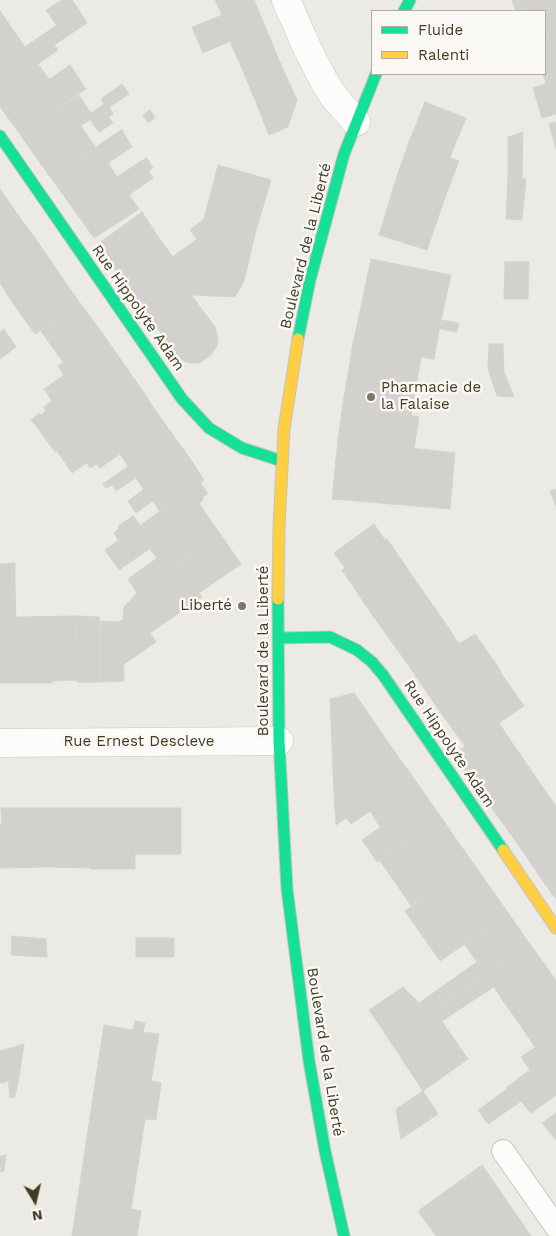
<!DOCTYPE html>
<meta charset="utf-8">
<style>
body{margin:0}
#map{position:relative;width:556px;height:1236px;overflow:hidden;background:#ebeae5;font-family:"Work Sans",sans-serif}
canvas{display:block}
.legend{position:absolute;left:371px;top:10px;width:175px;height:65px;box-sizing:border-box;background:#f9f8f4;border:1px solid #afaea0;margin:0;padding:6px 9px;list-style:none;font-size:15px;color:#3f3e23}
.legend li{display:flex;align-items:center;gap:10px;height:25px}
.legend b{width:25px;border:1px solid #afaea0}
.north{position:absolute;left:10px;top:1176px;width:50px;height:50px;-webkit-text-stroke:4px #f9f8f4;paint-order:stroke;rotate:171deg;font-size:14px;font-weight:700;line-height:20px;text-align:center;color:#3f3e23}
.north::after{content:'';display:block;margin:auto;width:18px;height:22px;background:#3f3e23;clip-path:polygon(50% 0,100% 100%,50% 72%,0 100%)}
</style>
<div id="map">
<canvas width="556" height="1236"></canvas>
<ul class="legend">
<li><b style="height:6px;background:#16e098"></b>Fluide</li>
<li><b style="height:6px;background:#ffcf43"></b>Ralenti</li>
</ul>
<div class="north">N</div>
</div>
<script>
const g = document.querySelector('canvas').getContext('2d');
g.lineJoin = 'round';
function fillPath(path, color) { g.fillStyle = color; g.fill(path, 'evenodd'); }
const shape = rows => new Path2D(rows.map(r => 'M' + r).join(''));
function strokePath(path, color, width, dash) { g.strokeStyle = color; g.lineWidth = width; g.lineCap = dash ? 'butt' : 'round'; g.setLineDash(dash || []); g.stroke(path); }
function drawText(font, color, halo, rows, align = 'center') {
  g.font = font + ' "Work Sans",sans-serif'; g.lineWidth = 5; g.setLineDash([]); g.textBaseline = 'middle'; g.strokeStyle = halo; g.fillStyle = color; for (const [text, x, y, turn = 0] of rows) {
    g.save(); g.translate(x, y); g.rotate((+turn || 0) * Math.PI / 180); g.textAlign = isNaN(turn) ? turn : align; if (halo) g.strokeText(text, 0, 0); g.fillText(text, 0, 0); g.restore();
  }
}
const building = shape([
 [62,0,72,0,79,10,57,26,46,10,62,0],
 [215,0,254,0,255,2,222,15,215,0],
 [512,0,553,0,518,11,516,11,512,0],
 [553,0,556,0,556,34,545,38,545,11,518,11,553,0],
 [255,2,265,26,203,53,192,27,255,2],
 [79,10,87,23,54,45,58,50,38,64,49,79,3,111,0,106,0,64,79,10],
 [0,11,9,24,0,30,0,11],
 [9,24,25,47,0,64,0,30,9,24],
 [265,26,276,53,241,66,230,42,265,26],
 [556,34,556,114,542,118,533,88,546,84,543,74,545,74,545,38,556,34],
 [276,53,290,85,255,100,241,66,276,53],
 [70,65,86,89,20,134,3,111,70,65],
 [122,84,129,94,35,156,20,134,79,95,91,113,104,104,101,99,122,84],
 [290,85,297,100,288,127,269,135,255,100,290,85],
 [425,102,466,118,450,157,409,142,425,102],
 [109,107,113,114,109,117,104,111,109,107],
 [150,110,155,118,148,123,143,115,150,110],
 [104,111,113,123,99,132,90,120,104,111],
 [556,122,556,149,549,124,556,122],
 [81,126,96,148,51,178,35,156,81,126],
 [121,130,122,130,132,147,108,163,117,177,72,207,51,178,121,130],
 [523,132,522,178,508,177,508,137,523,132],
 [409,142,459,161,446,195,397,176,409,142],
 [147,158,153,168,148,171,141,161,147,158],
 [141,161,153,178,129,195,139,209,94,238,72,207,141,161],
 [218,165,271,180,255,234,204,219,218,165],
 [397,176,446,195,427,250,379,235,397,176],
 [508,177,526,179,522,220,506,219,508,177],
 [0,189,18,215,0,227,0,189],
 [142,212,157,235,114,267,98,244,142,212],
 [18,215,35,238,0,262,0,227,18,215],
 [204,219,255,234,246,273,225,268,189,292,167,261,197,239,190,230,204,219],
 [157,235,173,257,129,289,114,267,157,235],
 [35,238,57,270,12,302,0,283,0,262,35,238],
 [371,259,451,275,441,320,424,317,416,356,353,344,371,259],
 [167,261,189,292,152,320,129,289,167,261],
 [505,262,529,262,528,299,504,299,505,262],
 [225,268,246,273,243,283,235,297,192,295,189,292,225,268],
 [57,270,80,303,35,334,12,302,57,270],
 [189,292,215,327,218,337,217,346,211,355,199,363,190,363,186,362,177,357,152,320,189,292],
 [80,303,103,334,63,362,41,331,80,303],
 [424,317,441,320,434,359,416,356,424,317],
 [441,320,459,323,457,332,439,329,441,320],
 [4,329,16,347,0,359,0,332,4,329],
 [103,334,126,367,37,427,31,420,39,413,41,415,46,411,44,407,52,401,44,389,64,375,58,366,103,334],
 [353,344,421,357,411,416,343,404,353,344],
 [489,344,503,344,504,372,488,369,489,344],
 [126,367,142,390,55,452,37,427,126,367],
 [488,369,504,372,514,397,497,396,488,369],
 [142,390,158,414,72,473,57,451,142,390],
 [343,404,419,417,414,448,338,440,343,404],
 [158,414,173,435,128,466,120,454,100,468,97,464,90,468,87,463,158,414],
 [173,435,189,457,144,490,136,478,116,491,112,485,106,488,103,484,173,435],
 [338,440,455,453,450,509,332,499,338,440],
 [189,457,204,480,160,512,153,501,136,513,128,501,189,457],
 [200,483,208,493,204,496,202,501,199,503,204,511,119,570,105,550,200,483],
 [556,489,556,506,550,491,556,489],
 [204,511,221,535,137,593,128,579,157,558,150,549,204,511],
 [133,516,140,525,118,540,114,533,119,529,118,526,133,516],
 [374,524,385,540,387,539,418,584,373,616,342,570,345,568,334,553,374,524],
 [221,535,241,564,199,593,179,565,221,535],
 [15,563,15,582,0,582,0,564,15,563],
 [179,565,202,597,150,633,156,642,124,664,123,640,127,638,117,622,123,620,124,607,137,593,179,565],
 [0,582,15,582,16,628,0,629,0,582],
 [418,584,448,627,404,659,373,616,418,584],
 [76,616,76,643,51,644,51,629,16,628,15,617,76,616],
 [76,616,99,617,100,682,77,682,76,616],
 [100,621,117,622,127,638,123,640,124,681,100,682,100,621],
 [448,627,459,644,475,634,501,671,441,713,404,659,448,627],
 [16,628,16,683,0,683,0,629,16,628],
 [16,628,51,629,51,644,76,643,77,680,52,681,52,683,16,683,16,628],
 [500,672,524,706,465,746,441,713,500,672],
 [354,693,395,752,334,795,330,699,354,693],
 [499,723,517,750,473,781,454,754,499,723],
 [517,750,535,776,491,807,473,781,517,750],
 [395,752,410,773,336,825,334,795,395,752],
 [410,773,426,796,380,827,370,811,351,824,346,818,410,773],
 [535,776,553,802,509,832,491,807,535,776],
 [426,796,441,817,377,862,362,840,426,796],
 [553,802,556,806,556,839,528,859,509,832,553,802],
 [1,808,46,808,46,867,0,868,0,824,2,824,1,808],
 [46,808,90,808,91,868,46,867,46,808],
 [90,808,135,808,135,869,91,869,90,808],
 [135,808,181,808,181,854,135,854,135,808],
 [441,817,456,839,395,882,380,861,441,817],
 [456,839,473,863,411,906,395,882,456,839],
 [556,839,556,876,545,884,528,859,556,839],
 [473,863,509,914,440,961,405,911,473,863],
 [556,876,556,899,545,884,556,876],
 [509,914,529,943,429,1014,419,1003,477,962,465,945,509,914],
 [12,936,46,939,47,957,11,955,12,936],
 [136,938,174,938,174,957,136,957,136,938],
 [529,943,546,966,501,998,494,987,472,1001,463,989,529,943],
 [546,966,556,981,556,995,518,1022,501,998,546,966],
 [403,987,418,1002,382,1029,369,1010,403,987],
 [463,989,472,1001,442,1021,434,1010,463,989],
 [556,995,556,1033,535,1047,518,1022,556,995],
 [418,1002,429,1014,434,1010,468,1059,423,1091,382,1029,418,1002],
 [135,1021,145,1023,143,1032,159,1034,151,1081,161,1083,156,1120,145,1119,138,1165,131,1209,141,1211,137,1236,72,1236,104,1025,133,1030,135,1021],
 [556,1033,556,1077,488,1124,478,1110,507,1089,507,1087,530,1070,521,1057,556,1033],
 [24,1044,19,1077,8,1077,8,1081,1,1083,0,1078,0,1051,24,1044],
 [8,1077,19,1077,15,1097,10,1098,8,1077],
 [556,1077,556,1095,531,1113,521,1101,556,1077],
 [423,1091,438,1114,401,1139,396,1109,423,1091],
 [556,1113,556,1140,542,1123,556,1113],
 [6,1155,4,1171,0,1172,0,1156,6,1155],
 [482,1165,531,1236,436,1236,418,1211,482,1165]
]);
fillPath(building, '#d2d1cd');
strokePath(building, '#d4d3ce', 1);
const lane = shape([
 [503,1151,556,1227]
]);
const street = shape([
 [286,0,308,50,324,81,334,97,356,122],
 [0,743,279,741]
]);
const fast = shape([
 [404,11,410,0],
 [0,136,182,399,209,428,242,448,282,461],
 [298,339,310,280,344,154,376,74],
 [278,599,279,741,287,889,309,1061,325,1151,344,1236],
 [278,638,330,637,357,650,372,662,383,675,503,850]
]);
const slow = shape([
 [278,599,279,527,284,429,298,339],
 [503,850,556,928]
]);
strokePath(lane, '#c7c6c1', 24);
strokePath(street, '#c7c6c1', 29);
strokePath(fast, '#c5c4be', 13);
strokePath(slow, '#c5c4be', 13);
strokePath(lane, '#fcfcfb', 22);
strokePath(street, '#fcfcfb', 28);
strokePath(fast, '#16e098', 11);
strokePath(slow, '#ffcf43', 11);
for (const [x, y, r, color] of [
 [371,397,5,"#7b7a67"],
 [242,606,5,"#7b7a67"]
]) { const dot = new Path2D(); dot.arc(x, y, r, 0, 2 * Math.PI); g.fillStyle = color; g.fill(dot); strokePath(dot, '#f9f8f4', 2); }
drawText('15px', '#3f3e23', '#f9f8f4', [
 ["Boulevard de la Liberté",306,246,-76],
 ["Rue Hippolyte Adam",138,308,55],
 ["Boulevard de la Liberté",264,651,-90],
 ["Rue Ernest Descleve",139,742],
 ["Rue Hippolyte Adam",449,744,56],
 ["Boulevard de la Liberté",325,1052,81]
]);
drawText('15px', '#3f3e23', '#f9f8f4', [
 ["Pharmacie de",381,388],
 ["la Falaise",381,405],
 ["Liberté",232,606,"right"]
], 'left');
</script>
